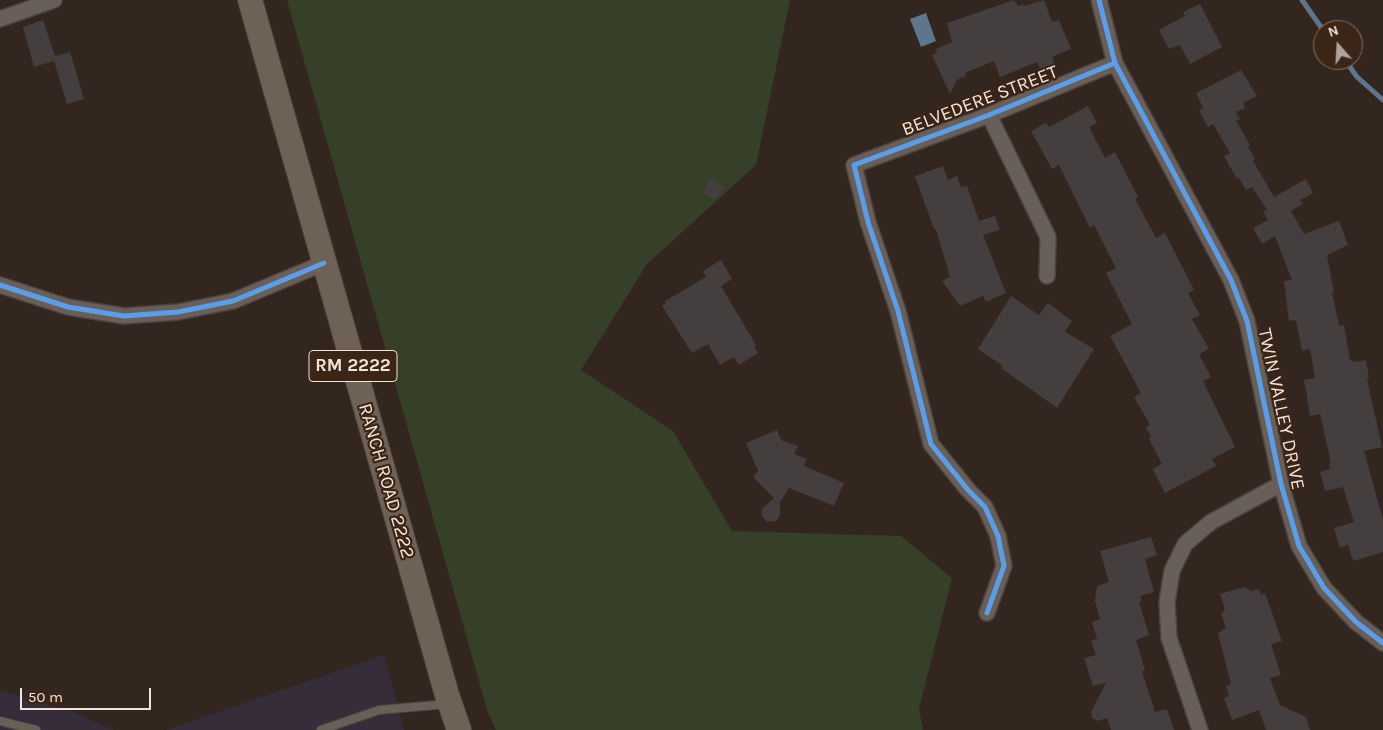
<!DOCTYPE html>
<style>
body{margin:0}
#map{position:relative;width:1383px;height:730px;overflow:hidden;background:#33261e;font-family:Karla,sans-serif}
canvas{display:block}
.north{position:absolute;left:1313px;top:20px;width:50px;height:50px;box-sizing:border-box;background:#3b2516;border:1px solid #857165;border-radius:50%;rotate:341deg;font-size:14px;font-weight:700;line-height:20px;text-align:center;color:#f3e4db}
.north::after{content:'';display:block;margin:auto;width:18px;height:22px;background:#b0a299;clip-path:polygon(50% 0,100% 100%,50% 72%,0 100%)}
.scale{position:absolute;left:20px;top:688px;width:131px;height:22px;box-sizing:border-box;border:2px solid #f3e4db;border-top:0;padding-left:6px;font-size:15px;line-height:18px;white-space:nowrap;color:#f3e4db;-webkit-text-stroke:4px #3b2516;paint-order:stroke}
</style>
<div id="map">
<canvas width="1383" height="730"></canvas>
<div class="north">N</div>
<div class="scale">50 m</div>
</div>
<script>
const g = document.querySelector('canvas').getContext('2d');
g.lineJoin = 'round';
function fillPath(path, color) { g.fillStyle = color; g.fill(path, 'evenodd'); }
const shape = rows => new Path2D(rows.map(r => 'M' + r).join(''));
function strokePath(path, color, width, dash) { g.strokeStyle = color; g.lineWidth = width; g.lineCap = dash ? 'butt' : 'round'; g.setLineDash(dash || []); g.stroke(path); }
function drawText(font, color, halo, rows, align = 'center') {
  g.font = font + ' Karla,sans-serif'; g.lineWidth = 4.5; g.setLineDash([]); g.textBaseline = 'middle'; g.strokeStyle = halo; g.fillStyle = color; for (const [text, x, y, turn = 0] of rows) {
    g.save(); g.translate(x, y); g.rotate((+turn || 0) * Math.PI / 180); g.textAlign = isNaN(turn) ? turn : align; if (halo) g.strokeText(text, 0, 0); g.fillText(text, 0, 0); g.restore();
  }
}
fillPath(shape([
 [384,655,404,730,166,730],
 [0,690,72,712,114,730,0,730]
]), '#372d3a');
fillPath(shape([
 [287,0,790,0,756,165,647,264,581,370,673,431,732,531,901,536,952,578,919,709,923,730,496,730,488,713]
]), '#363f28');
fillPath(shape([
 [926,13,936,41,921,47,910,19]
]), '#5f758c');
strokePath(shape([
 [1302,0,1323,30],
 [1345,60,1357,77,1383,100]
]), '#5f758c', 5);
fillPath(shape([
 [1014,0,1018,6,1023,4,1024,6,1044,0,1052,22,1059,20,1071,49,1052,57,1056,68,1042,73,1037,62,1000,77,994,61,965,73,966,76,957,80,950,94,932,55,937,53,936,49,952,42,947,23],
 [1200,4,1222,47,1190,64,1180,45,1169,49,1159,30,1185,16,1183,12],
 [43,20,55,56,70,52,84,99,67,104,54,61,34,67,23,27],
 [1241,70,1257,96,1243,103,1245,108,1236,112,1240,119,1236,120,1250,145,1248,147,1255,159,1253,161,1274,197,1306,179,1313,193,1300,200,1303,204,1291,211,1304,234,1339,221,1348,245,1327,255,1334,292,1332,292,1339,326,1344,325,1350,360,1352,360,1353,362,1366,360,1369,378,1367,379,1382,447,1364,451,1383,520,1383,552,1353,561,1348,545,1340,548,1334,528,1354,522,1343,487,1325,491,1320,472,1330,469,1329,464,1331,463,1320,414,1310,416,1307,397,1304,380,1315,378,1310,349,1302,351,1296,320,1289,321,1284,281,1292,280,1275,236,1262,244,1253,228,1268,220,1263,212,1267,210,1252,187,1246,190,1239,178,1237,179,1224,156,1230,153,1213,124,1208,127,1199,110,1203,108,1196,93],
 [1088,106,1097,123,1089,127,1105,158,1115,152,1138,197,1135,199,1156,238,1165,233,1194,290,1188,293,1200,315,1192,319,1209,349,1199,354,1211,377,1203,381,1235,447,1212,459,1216,466,1165,493,1153,469,1162,464,1149,439,1151,437,1146,427,1150,425,1134,397,1141,393,1110,336,1132,324,1106,273,1116,268,1094,225,1090,228,1059,165,1052,169,1031,131,1046,123,1049,127],
 [943,166,948,180,957,176,961,187,967,186,979,221,995,216,1000,230,983,235,1006,293,986,302,983,296,960,306,942,281,950,277,936,229,934,229,915,176],
 [711,178,724,187,715,200,702,192],
 [721,260,732,279,721,286,756,345,754,346,758,353,739,365,734,357,720,365,708,344,692,353,662,306,666,303,665,301,706,277,703,271],
 [1011,296,1039,315,1048,303,1072,321,1065,332,1094,349,1057,408,1001,368,1003,366,978,349],
 [777,430,781,440,798,446,794,454,807,459,804,466,844,483,834,506,789,488,780,502,780,515,776,521,767,522,762,516,762,509,774,498,753,477,758,471,746,443],
 [1151,537,1157,555,1145,559,1154,592,1140,596,1142,601,1139,602,1149,635,1136,640,1145,670,1142,671,1155,712,1167,709,1174,730,1111,730,1107,718,1098,721,1092,718,1091,712,1106,683,1093,686,1084,658,1096,655,1091,641,1097,639,1092,622,1100,619,1095,601,1097,586,1109,582,1100,551],
 [1244,587,1252,591,1259,589,1261,595,1265,593,1282,641,1271,644,1281,675,1270,678,1280,705,1306,717,1310,730,1266,730,1259,710,1232,720,1224,698,1229,696,1226,686,1231,684,1218,633,1226,628,1221,614,1225,609,1220,594]
]), '#453e3f');
const service = shape([
 [0,721,36,730],
 [321,730,379,710,448,704]
]);
const minor = shape([
 [1099,0,1115,63,1231,280,1247,321,1281,484,1299,546,1324,588,1356,622,1383,643],
 [0,19,54,0],
 [989,115,1048,237,1047,276],
 [0,285,68,307,124,316,178,312,233,301,324,263],
 [987,613,1004,566,998,536,985,507,968,490,931,444,898,311,868,222,854,165,989,115,1115,63],
 [1200,730,1169,638,1167,602,1172,571,1185,544,1211,522,1281,484]
]);
const primary = shape([
 [250,0,447,695,459,730]
]);
strokePath(service, '#4d423c', 10);
strokePath(minor, '#4d423c', 18);
strokePath(primary, '#4d423c', 26);
strokePath(service, '#695f59', 8);
strokePath(minor, '#695f59', 15);
strokePath(primary, '#6e6256', 24);
strokePath(shape([
 [1099,0,1115,63,1231,280,1247,321,1281,484,1299,546,1324,588,1356,622,1383,643],
 [0,285,68,307,124,316,178,312,233,301,324,263],
 [987,613,1004,566,998,536,985,507,968,490,931,444,898,311,868,222,854,165,989,115,1115,63]
]), '#5a9eea', 5);
for (const [x, y, w] of [
 [353,366,88]
]) { const box = new Path2D(); box.roundRect(x - w / 2, y - 15.5, w, 31, 4); g.fillStyle = '#3b2516'; g.fill(box); strokePath(box, '#f3e4db', 1); }
drawText('bold 18px', '#f3e4db', null, [
 ["RM 2222",353,366]
]);
drawText('19px', '#f3e4db', '#3b2516', [
 ["BELVEDERE STREET",980,101,-21],
 ["TWIN VALLEY DRIVE",1281,409,78],
 ["RANCH ROAD 2222",386,481,74]
]);
</script>
